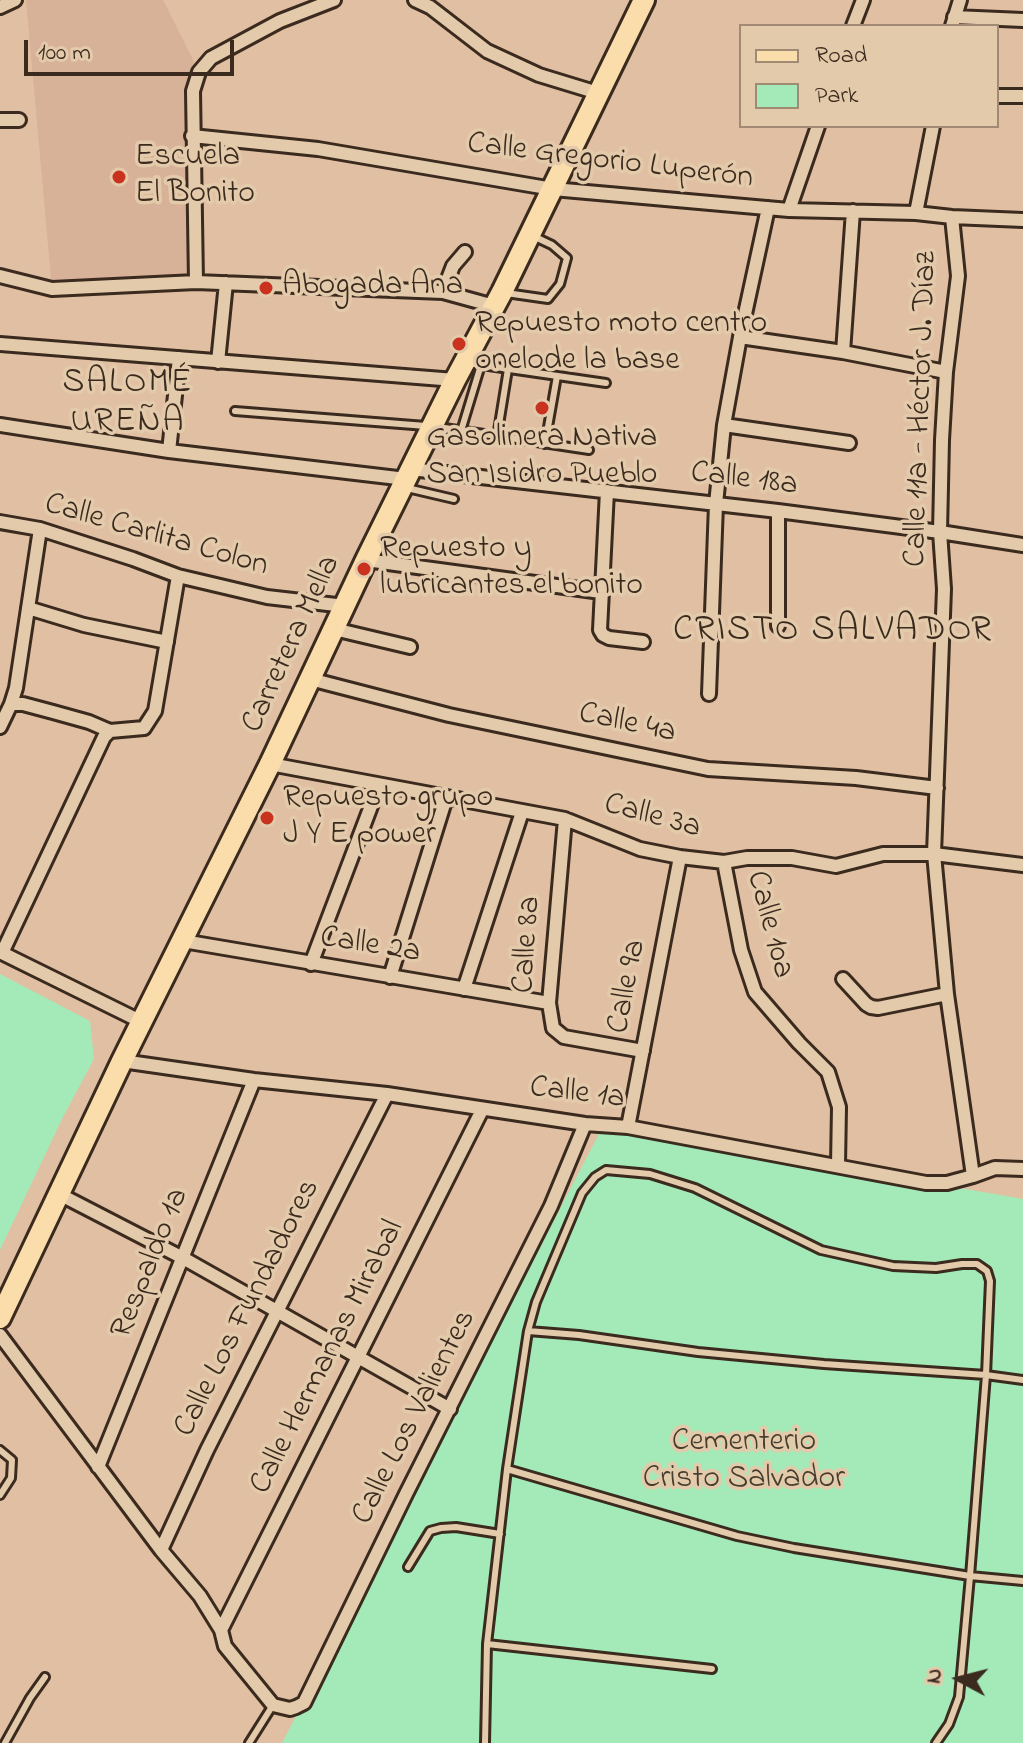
<!DOCTYPE html>
<meta charset="utf-8">
<style>
body{margin:0}
#map{position:relative;width:1023px;height:1743px;overflow:hidden;background:#e0bfa3;font-family:"Indie Flower",sans-serif}
canvas{display:block}
.legend{position:absolute;left:739px;top:24px;width:260px;height:104px;box-sizing:border-box;background:#e3caab;border:2px solid #a08a73;margin:0;padding:10px 14px;list-style:none;font-size:24px;color:#3b2a1e}
.legend li{display:flex;align-items:center;gap:16px;height:40px}
.legend b{width:40px;border:2px solid #a08a73}
.north{position:absolute;left:919px;top:1639px;width:80px;height:80px;-webkit-text-stroke:6px #e3caab;paint-order:stroke;rotate:277deg;font-size:22px;font-weight:700;line-height:32px;text-align:center;color:#3b2a1e}
.north::after{content:'';display:block;margin:auto;width:28px;height:36px;background:#3b2a1e;clip-path:polygon(50% 0,100% 100%,50% 72%,0 100%)}
.scale{position:absolute;left:24px;top:40px;width:210px;height:36px;box-sizing:border-box;border:4px solid #3b2a1e;border-top:0;padding-left:10px;font-size:24px;line-height:28px;white-space:nowrap;color:#3b2a1e;-webkit-text-stroke:6px #e3caab;paint-order:stroke}
</style>
<div id="map">
<canvas width="1023" height="1743"></canvas>
<ul class="legend">
<li><b style="height:10px;background:#fbddab"></b>Road</li>
<li><b style="height:22px;background:#a3eab8"></b>Park</li>
</ul>
<div class="north">N</div>
<div class="scale">100 m</div>
</div>
<script>
const g = document.querySelector('canvas').getContext('2d');
g.lineJoin = 'round';
function fillPath(path, color) { g.fillStyle = color; g.fill(path, 'evenodd'); }
const shape = rows => new Path2D(rows.map(r => 'M' + r).join(''));
function strokePath(path, color, width, dash) { g.strokeStyle = color; g.lineWidth = width; g.lineCap = dash ? 'butt' : 'round'; g.setLineDash(dash || []); g.stroke(path); }
function drawText(font, color, halo, rows, align = 'center') {
  g.font = font + ' "Indie Flower",sans-serif'; g.lineWidth = 7; g.setLineDash([]); g.textBaseline = 'middle'; g.strokeStyle = halo; g.fillStyle = color; for (const [text, x, y, turn = 0] of rows) {
    g.save(); g.translate(x, y); g.rotate((+turn || 0) * Math.PI / 180); g.textAlign = isNaN(turn) ? turn : align; if (halo) g.strokeText(text, 0, 0); g.fillText(text, 0, 0); g.restore();
  }
}
fillPath(shape([
 [26,0,163,0,199,72,196,282,52,289]
]), '#d7b198');
fillPath(shape([
 [0,974,90,1021,94,1059,63,1117,0,1250],
 [603,1126,1023,1199,1023,1743,282,1743]
]), '#a3eab8');
const service = shape([
 [506,293,548,299,560,284,567,258,552,245,533,236],
 [468,363,606,383],
 [235,411,426,426],
 [438,427,589,450],
 [461,431,481,365],
 [497,437,508,369],
 [545,444,557,376],
 [407,488,454,499],
 [528,1331,579,1335,698,1352,824,1364,986,1375,1023,1380],
 [0,1450,12,1460,11,1478,0,1495],
 [507,1469,737,1536,794,1548,970,1576,1023,1581],
 [408,1567,430,1531,441,1528,456,1527,500,1534],
 [487,1644,712,1669],
 [5,1743,30,1698,45,1677],
 [249,1743,273,1705],
 [485,1743,487,1644,507,1469,528,1331,536,1302,582,1193,595,1177,606,1170,650,1174,695,1188,821,1250,893,1266,936,1268,962,1264,977,1264,987,1271,990,1281,986,1375,970,1576,959,1697,949,1724,936,1743]
]);
const minor = shape([
 [415,0,430,7,487,51,539,75,598,93],
 [0,7,15,0],
 [954,17,1023,20],
 [853,26,863,0],
 [952,26,960,0],
 [997,96,1023,96],
 [0,120,19,120],
 [192,136,318,149,553,189,789,210,916,213,952,217,1023,220],
 [789,210,818,126],
 [916,213,933,126],
 [952,217,958,276,946,372,942,440,940,532,944,589,934,854,947,994,973,1176],
 [0,276,52,289,196,282,443,292,494,306],
 [196,282,193,91,199,72,211,58,280,21,334,0],
 [443,292,453,266,465,252],
 [740,337,843,352,946,372],
 [0,344,455,380],
 [843,352,853,211],
 [218,362,226,283],
 [0,425,169,451,406,479],
 [724,425,849,443],
 [169,451,179,358],
 [411,469,778,511,940,532,1023,545],
 [607,491,600,630,603,635,609,638,643,642],
 [778,511,778,626],
 [0,522,40,529,133,559,178,576,267,597,345,606],
 [366,560,601,592],
 [28,608,84,625,167,642],
 [334,629,410,647],
 [310,679,449,715,708,769,856,778,937,788],
 [709,694,716,504,724,425,740,337,768,208],
 [11,704,23,704,53,712,89,722,110,731],
 [0,727,11,704,16,688,40,529],
 [270,764,565,819,640,849,680,857,724,862,747,858,792,858,836,866,883,854,934,854,1023,865],
 [565,819,549,1003,553,1028,564,1037,643,1051],
 [724,862,741,950,755,992,799,1043,828,1072,839,1107,838,1165],
 [183,941,549,1003],
 [0,952,142,1022],
 [2,953,104,737,110,731,144,728,155,711,178,576],
 [311,964,379,785],
 [390,977,446,798],
 [843,979,866,1004,871,1007,878,1008,947,994],
 [464,989,522,812],
 [122,1061,254,1080,387,1094,585,1124,628,1127,926,1183,947,1183,973,1176,995,1168,1023,1169],
 [628,1127,680,857],
 [59,1194,183,1258,450,1409],
 [0,1335,161,1550,200,1596,221,1630,225,1646,273,1705,290,1709,296,1707,304,1703,406,1494,551,1206,585,1124],
 [98,1467,254,1080],
 [161,1550,207,1450,387,1094],
 [221,1630,482,1110]
]);
const primary = shape([
 [0,1318,122,1061,270,764,366,560,455,380,502,292,644,0]
]);
strokePath(service, '#3b2a1e', 12);
strokePath(minor, '#3b2a1e', 18);
strokePath(primary, '#3b2a1e', 26);
strokePath(service, '#e3caab', 6);
strokePath(minor, '#e3caab', 12);
strokePath(primary, '#fbddab', 20);
for (const [x, y, r, color] of [
 [119,177,8,"#c8321e"],
 [266,288,8,"#c8321e"],
 [459,344,8,"#c8321e"],
 [542,408,8,"#c8321e"],
 [364,569,8,"#c8321e"],
 [267,818,8,"#c8321e"]
]) { const dot = new Path2D(); dot.arc(x, y, r, 0, 2 * Math.PI); g.fillStyle = color; g.fill(dot); strokePath(dot, '#e3caab', 3); }
drawText('32px', '#3b2a1e', '#e3caab', [
 ["Escuela",135,159],
 ["El Bonito",135,196],
 ["Abogada Ana",282,288],
 ["Repuesto moto centro",475,326],
 ["onelode la base",475,363],
 ["Gasolinera Nativa",542,440,"center"],
 ["San Isidro Pueblo",542,477,"center"],
 ["Repuesto y",380,551],
 ["lubricantes el bonito",380,588],
 ["Repuesto grupo",283,800],
 ["J Y E power",283,837]
], 'left');
drawText('32px', '#3b2a1e', '#e3caab', [
 ["Calle Gregorio Luperón",610,163,7],
 ["Calle 11a - Héctor J. Díaz",923,409,-88],
 ["Calle 18a",744,481,7],
 ["Calle Carlita Colon",156,537,16],
 ["Carretera Mella",293,645,-65],
 ["Calle 4a",627,725,12],
 ["Calle 3a",652,818,15],
 ["Calle 10a",768,925,75],
 ["Calle 8a",529,945,-86],
 ["Calle 2a",370,947,9],
 ["Calle 9a",629,987,-79],
 ["Calle 1a",577,1095,7],
 ["Respaldo 1a",152,1264,-68],
 ["Calle Los Fundadores",249,1309,-63],
 ["Calle Hermanas Mirabal",329,1358,-63],
 ["Calle Los Valientes",416,1418,-63]
]);
drawText('32px', '#453d2d', '#e3caab', [
 ["Cementerio",744,1444],
 ["Cristo Salvador",744,1481]
]);
g.letterSpacing = '2px';
drawText('34px', '#3b2a1e', '#e3caab', [
 ["SALOMÉ",128,385],
 ["UREÑA",128,424]
]);
g.letterSpacing = '0px';
g.letterSpacing = '2px';
drawText('36px', '#3b2a1e', '#e3caab', [
 ["CRISTO SALVADOR",833,633]
]);
g.letterSpacing = '0px';
</script>
